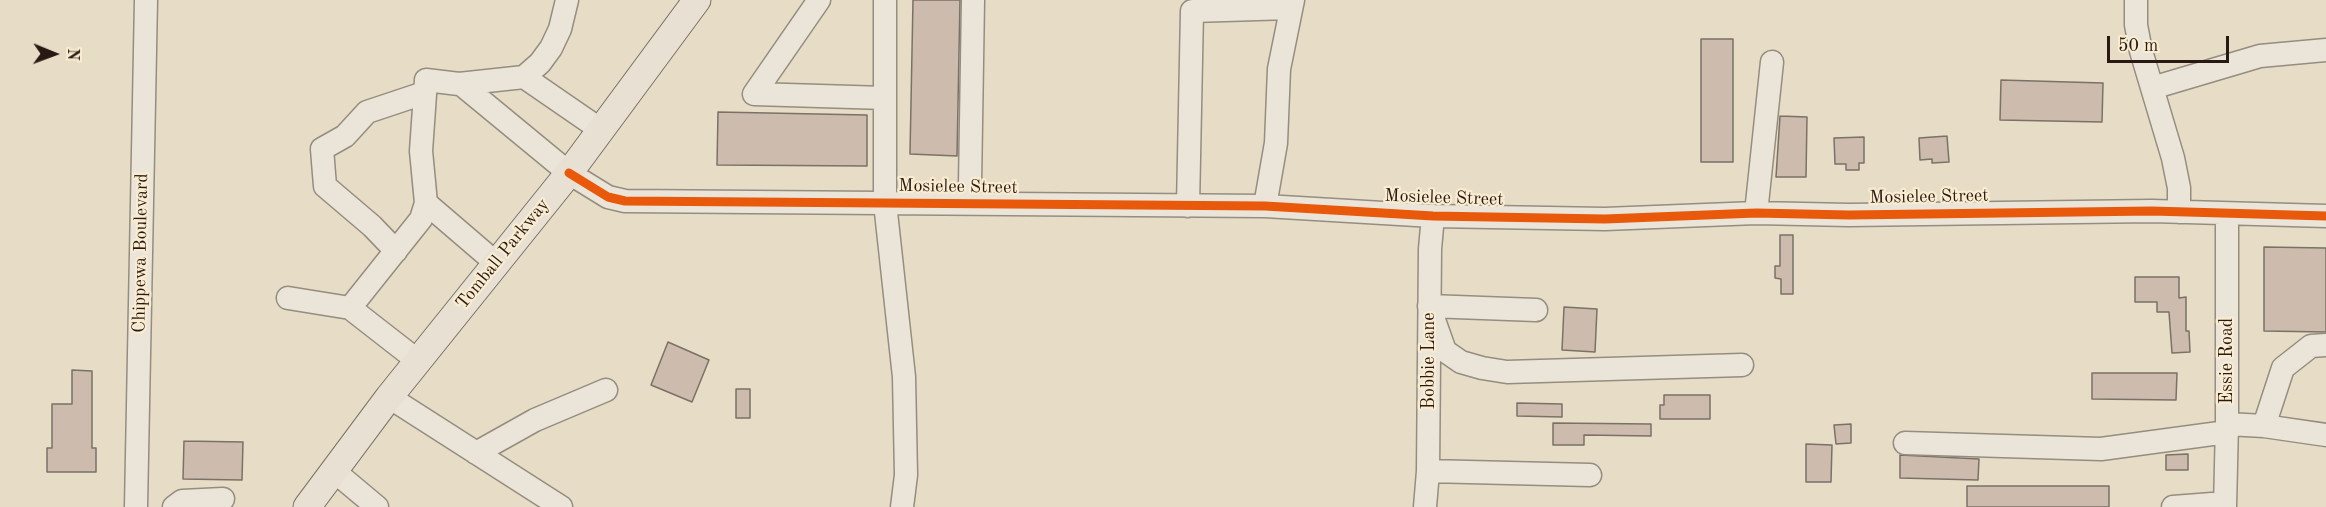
<!DOCTYPE html>
<style>
body{margin:0}
#map{position:relative;width:2326px;height:507px;overflow:hidden;background:#e7dcc5;font-family:"Old Standard TT",serif}
canvas{display:block}
.north{position:absolute;left:24px;top:24px;width:60px;height:60px;-webkit-text-stroke:4px #f9ecd0;paint-order:stroke;rotate:91deg;font-size:16px;font-weight:700;line-height:24px;text-align:center;color:#281913}
.north::after{content:'';display:block;margin:auto;width:21px;height:27px;background:#281913;clip-path:polygon(50% 0,100% 100%,50% 72%,0 100%)}
.scale{position:absolute;left:2107px;top:36px;width:122px;height:27px;box-sizing:border-box;border:3px solid #281913;border-top:0;padding-left:8px;font-size:18px;line-height:21px;white-space:nowrap;color:#281913;-webkit-text-stroke:4px #f9ecd0;paint-order:stroke}
</style>
<div id="map">
<canvas width="2326" height="507"></canvas>
<div class="north">N</div>
<div class="scale">50 m</div>
</div>
<script>
const g = document.querySelector('canvas').getContext('2d');
g.lineJoin = 'round';
function fillPath(path, color) { g.fillStyle = color; g.fill(path, 'evenodd'); }
const shape = rows => new Path2D(rows.map(r => 'M' + r).join(''));
function strokePath(path, color, width, dash) { g.strokeStyle = color; g.lineWidth = width; g.lineCap = dash ? 'butt' : 'round'; g.setLineDash(dash || []); g.stroke(path); }
function drawText(font, color, halo, rows, align = 'center') {
  g.font = font + ' "Old Standard TT",serif'; g.lineWidth = 4.5; g.setLineDash([]); g.textBaseline = 'middle'; g.strokeStyle = halo; g.fillStyle = color; for (const [text, x, y, turn = 0] of rows) {
    g.save(); g.translate(x, y); g.rotate((+turn || 0) * Math.PI / 180); g.textAlign = isNaN(turn) ? turn : align; if (halo) g.strokeText(text, 0, 0); g.fillText(text, 0, 0); g.restore();
  }
}
const building = shape([
 [913,0,960,0,957,156,910,154,913,0],
 [1701,39,1733,39,1733,162,1701,162,1701,39],
 [2001,80,2103,83,2102,122,2000,120,2001,80],
 [718,112,867,115,867,166,717,165,718,112],
 [1780,116,1807,117,1806,177,1776,177,1780,116],
 [1947,136,1949,162,1932,163,1932,159,1920,160,1919,138,1947,136],
 [1864,137,1864,163,1859,163,1859,170,1846,170,1846,164,1835,164,1834,138,1864,137],
 [1780,235,1793,235,1793,294,1781,294,1781,279,1775,278,1775,266,1780,266,1780,235],
 [2264,247,2326,248,2326,332,2264,331,2264,247],
 [2135,277,2179,277,2179,298,2186,297,2186,331,2189,331,2190,352,2172,353,2169,312,2157,312,2157,302,2135,302,2135,277],
 [1564,307,1597,309,1595,352,1562,350,1564,307],
 [668,342,709,360,692,402,651,385,668,342],
 [72,370,92,371,92,448,96,448,96,472,47,472,47,448,52,448,52,404,72,404,72,370],
 [2092,373,2177,373,2176,400,2092,399,2092,373],
 [736,389,750,389,750,418,736,418,736,389],
 [1664,395,1710,395,1710,419,1660,419,1660,405,1664,405,1664,395],
 [1517,403,1562,404,1562,417,1517,416,1517,403],
 [1553,423,1651,424,1651,436,1584,435,1584,445,1553,445,1553,423],
 [1851,424,1851,443,1836,444,1834,425,1851,424],
 [184,441,243,442,242,480,183,479,184,441],
 [1806,444,1832,445,1831,482,1806,482,1806,444],
 [2188,454,2188,470,2166,470,2166,455,2188,454],
 [1900,455,1979,459,1978,480,1900,478,1900,455],
 [1967,486,2109,486,2109,507,1967,507,1967,486]
]);
fillPath(building, '#cdbbad');
strokePath(building, '#7a7267', 1.5);
const minor = shape([
 [819,0,754,94,885,98],
 [885,0,885,203,904,377,906,475,902,507],
 [2136,0,2136,25,2141,51,2173,158,2179,188,2179,212],
 [524,77,540,63,551,48,560,29,567,0],
 [461,84,569,173,608,197,625,201,1265,206,1433,216,1605,219,1756,213,1849,215,2152,211,2326,216],
 [2152,88,2260,56,2326,50],
 [426,203,496,263],
 [965,203,970,185,973,0],
 [1188,206,1192,11,1290,8],
 [1265,206,1276,143,1279,69,1293,0],
 [1756,213,1772,62],
 [396,251,372,226,325,186,322,149,345,136,367,112,424,93],
 [288,298,350,308],
 [1536,310,1429,306,1445,351,1461,362,1482,368,1507,372,1742,365],
 [418,361,350,308,421,219,426,203,421,151,426,80,459,84,524,77,601,130],
 [389,397,561,507],
 [2227,424,2264,426,2326,435],
 [2264,426,2283,368,2311,346,2326,345],
 [1905,443,2101,449,2227,432],
 [476,453,535,420,606,390],
 [334,471,377,507],
 [1428,471,1590,475],
 [136,507,146,0],
 [174,507,182,501,223,499],
 [1425,507,1428,471,1430,249,1433,216],
 [2173,507,2225,503],
 [2225,507,2227,424,2227,215]
]);
const major = shape([
 [307,507,389,397,569,173,697,0]
]);
strokePath(minor, '#958d7f', 25);
strokePath(major, '#7a7267', 29);
strokePath(minor, '#ebe5d9', 22);
strokePath(major, '#e8e1d3', 27);
strokePath(shape([
 [569,173,608,197,625,201,1265,206,1433,216,1605,219,1756,213,1849,215,2152,211,2326,216]
]), '#e8590c', 9);
drawText('18px', '#281913', '#f9ecd0', [
 ["Mosielee Street",958,187,1],
 ["Mosielee Street",1929,197,-1],
 ["Mosielee Street",1444,198,2],
 ["Chippewa Boulevard",141,253,-89],
 ["Tomball Parkway",503,254,-51],
 ["Bobbie Lane",1429,361,-90],
 ["Essie Road",2227,361,-90]
]);
</script>
